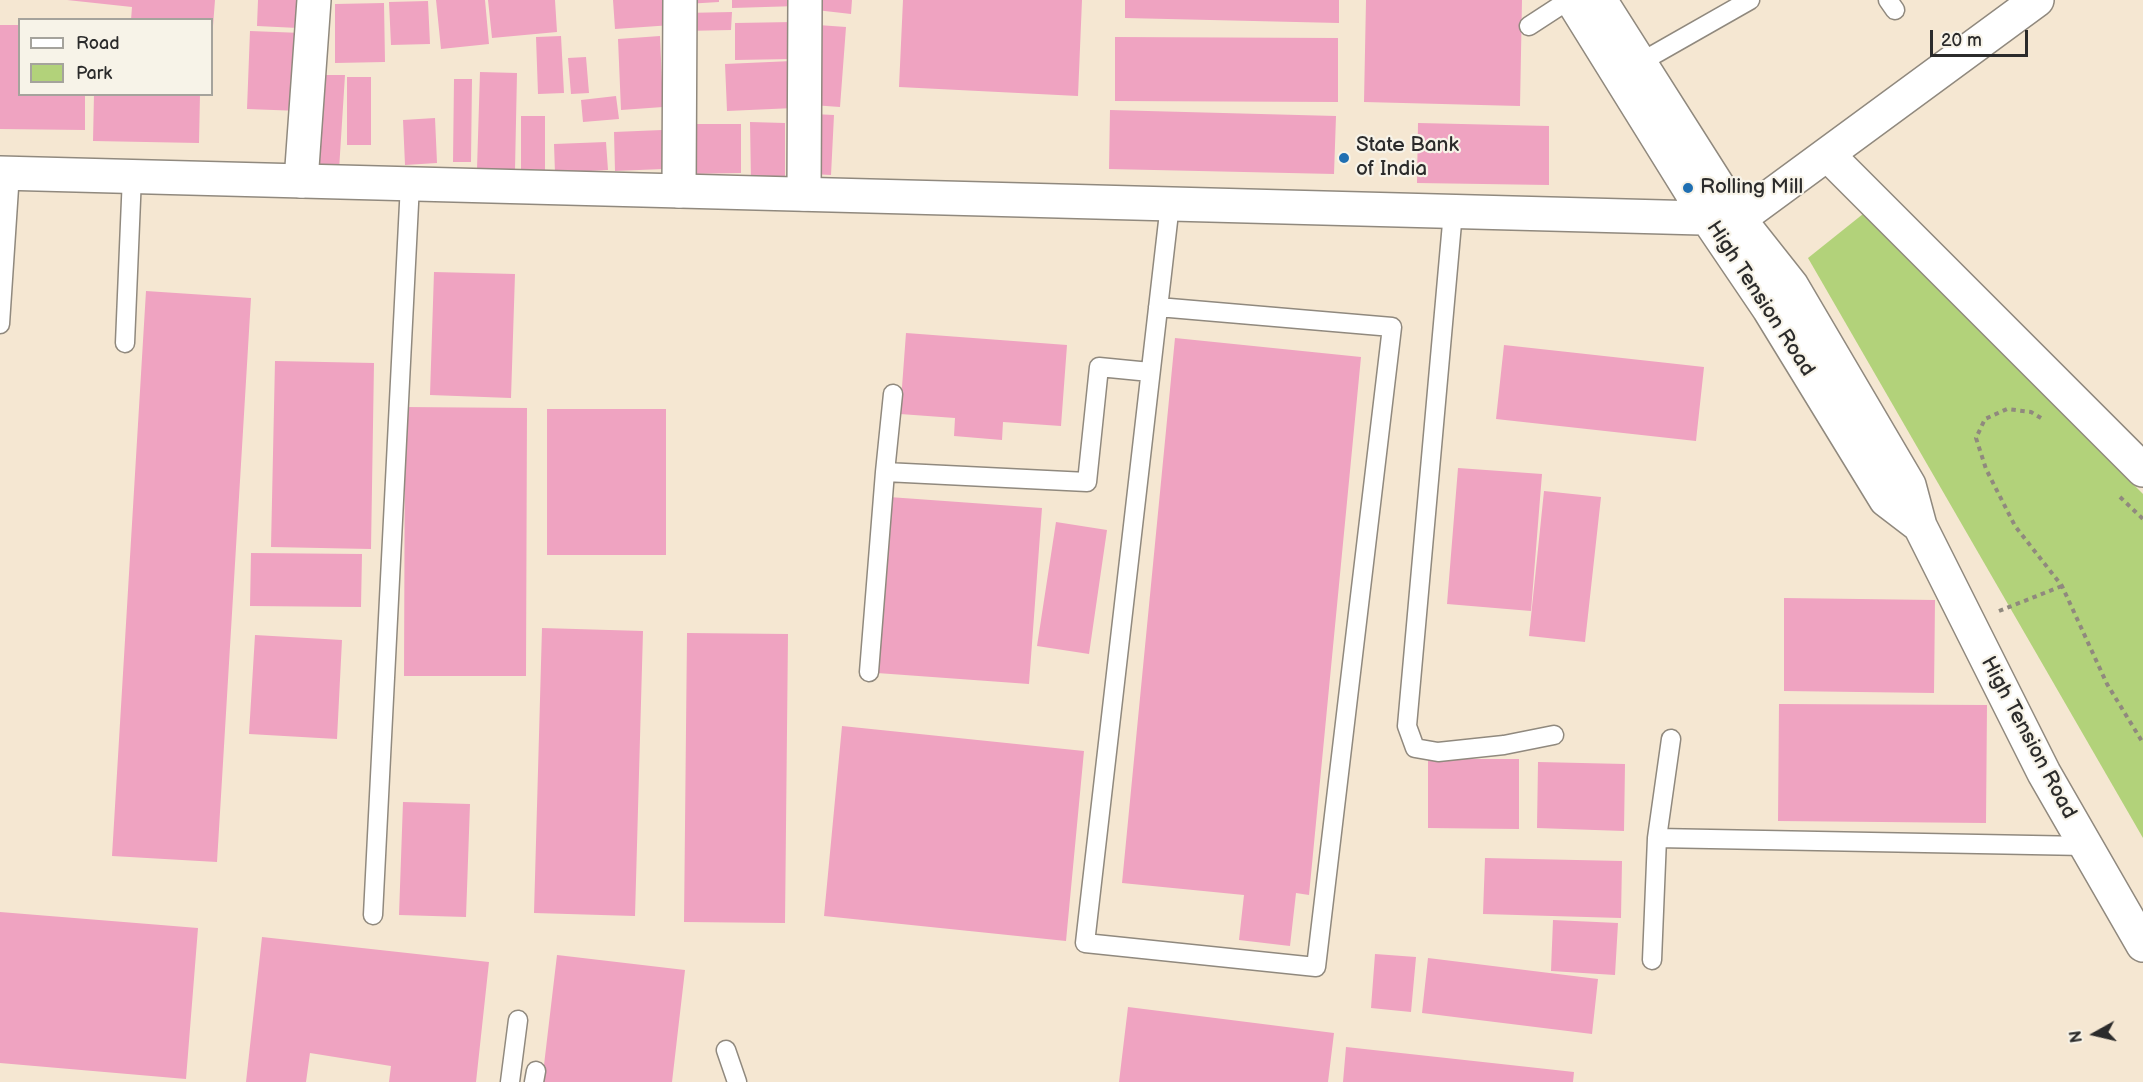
<!DOCTYPE html>
<style>
body{margin:0}
#map{position:relative;width:2143px;height:1082px;overflow:hidden;background:#f5e7d2;font-family:"Balsamiq Sans",sans-serif}
canvas{display:block}
.legend{position:absolute;left:18px;top:18px;width:195px;height:78px;box-sizing:border-box;background:#f7f3e8;border:2px solid #a5a39c;margin:0;padding:8px 10px;list-style:none;font-size:18px;color:#2b2b2b}
.legend li{display:flex;align-items:center;gap:12px;height:30px}
.legend b{width:30px;border:2px solid #a5a39c}
.north{position:absolute;left:2065px;top:1004px;width:60px;height:60px;-webkit-text-stroke:4px #f7f3e8;paint-order:stroke;rotate:262deg;font-size:16px;font-weight:700;line-height:24px;text-align:center;color:#2b2b2b}
.north::after{content:'';display:block;margin:auto;width:21px;height:27px;background:#2b2b2b;clip-path:polygon(50% 0,100% 100%,50% 72%,0 100%)}
.scale{position:absolute;left:1930px;top:30px;width:98px;height:27px;box-sizing:border-box;border:3px solid #2b2b2b;border-top:0;padding-left:8px;font-size:18px;line-height:21px;white-space:nowrap;color:#2b2b2b;-webkit-text-stroke:4px #f7f3e8;paint-order:stroke}
</style>
<div id="map">
<canvas width="2143" height="1082"></canvas>
<ul class="legend">
<li><b style="height:8px;background:#fff"></b>Road</li>
<li><b style="height:16px;background:#b2d27a"></b>Park</li>
</ul>
<div class="north">N</div>
<div class="scale">20 m</div>
</div>
<script>
const g = document.querySelector('canvas').getContext('2d');
g.lineJoin = 'round';
function fillPath(path, color) { g.fillStyle = color; g.fill(path, 'evenodd'); }
const shape = rows => new Path2D(rows.map(r => 'M' + r).join(''));
function strokePath(path, color, width, dash) { g.strokeStyle = color; g.lineWidth = width; g.lineCap = dash ? 'butt' : 'round'; g.setLineDash(dash || []); g.stroke(path); }
function drawText(font, color, halo, rows, align = 'center') {
  g.font = font + ' "Balsamiq Sans",sans-serif'; g.lineWidth = 4.5; g.setLineDash([]); g.textBaseline = 'middle'; g.strokeStyle = halo; g.fillStyle = color; for (const [text, x, y, turn = 0] of rows) {
    g.save(); g.translate(x, y); g.rotate((+turn || 0) * Math.PI / 180); g.textAlign = isNaN(turn) ? turn : align; if (halo) g.strokeText(text, 0, 0); g.fillText(text, 0, 0); g.restore();
  }
}
fillPath(shape([
 [1863,214,2143,494,2143,838,1808,258]
]), '#b2d27a');
fillPath(shape([
 [67,0,215,0,213,26,212,20,131,20,132,7],
 [258,0,299,0,298,28,257,26],
 [436,0,485,0,489,44,441,49],
 [488,0,555,0,557,32,492,38],
 [613,0,670,0,672,25,615,29],
 [686,0,719,0,719,2,686,4],
 [732,0,797,0,798,6,732,8],
 [817,0,852,0,851,14,816,10],
 [903,0,1082,0,1078,96,899,87],
 [1125,0,1339,0,1339,23,1125,18],
 [1366,0,1522,0,1520,106,1364,102],
 [428,1,430,44,391,45,389,2],
 [384,3,385,62,335,63,335,4],
 [732,12,731,30,684,31,684,13],
 [793,22,793,59,735,60,735,23],
 [0,25,20,25,20,94,85,94,85,130,0,129],
 [818,25,846,27,840,107,812,105],
 [250,31,302,33,300,111,247,109],
 [561,36,564,93,538,94,536,37],
 [660,36,663,107,621,110,618,39],
 [1115,37,1338,38,1338,102,1115,101],
 [586,57,589,93,571,94,568,58],
 [792,61,794,108,727,111,725,64],
 [480,72,517,73,515,170,477,169],
 [321,75,345,75,339,170,311,168],
 [347,77,371,77,371,145,347,145],
 [454,79,472,79,471,162,453,162],
 [94,94,200,94,199,143,93,141],
 [616,96,619,119,583,122,581,100],
 [1110,110,1336,116,1334,174,1109,169],
 [813,114,834,115,831,175,811,174],
 [521,116,545,116,545,170,521,169],
 [435,118,437,163,405,165,403,120],
 [750,122,785,123,785,183,751,182],
 [1418,123,1549,126,1549,185,1417,183],
 [687,124,741,124,741,173,688,174],
 [662,130,663,169,615,171,614,132],
 [606,142,608,170,555,173,554,144],
 [434,272,515,274,511,398,430,395],
 [146,291,251,298,217,862,112,856],
 [906,333,1067,345,1061,426,1003,422,1002,440,954,436,955,418,900,414],
 [1175,338,1361,357,1309,895,1296,893,1290,946,1239,940,1244,895,1122,883],
 [1504,345,1704,367,1696,441,1496,419],
 [275,361,374,363,371,549,271,547],
 [405,407,527,408,526,676,404,676],
 [547,409,666,409,666,555,547,555],
 [1458,468,1542,474,1531,611,1447,604],
 [1544,491,1601,497,1585,642,1529,636],
 [889,497,1042,508,1029,684,877,673],
 [1056,522,1107,530,1089,654,1037,646],
 [251,553,362,554,361,607,250,606],
 [1784,598,1935,600,1934,693,1784,691],
 [542,628,643,631,635,916,534,913],
 [687,633,788,634,785,923,684,922],
 [255,635,342,640,337,739,249,734],
 [1779,704,1987,705,1986,823,1778,821],
 [842,726,1084,751,1066,941,824,916],
 [1428,759,1519,759,1519,829,1428,828],
 [1538,762,1625,764,1624,831,1537,828],
 [403,802,470,804,466,917,399,915],
 [1485,858,1622,861,1621,918,1483,914],
 [0,912,198,928,186,1079,0,1063],
 [1553,920,1618,923,1615,975,1551,971],
 [262,937,489,962,476,1082,389,1082,391,1066,310,1053,306,1082,246,1082],
 [1375,954,1416,957,1411,1012,1371,1008],
 [557,955,685,970,672,1082,542,1082],
 [1428,958,1598,979,1592,1034,1422,1013],
 [1128,1007,1334,1033,1328,1082,1119,1082],
 [1346,1047,1574,1072,1573,1082,1343,1082]
]), '#efa3c1');
const lane = shape([
 [1888,0,1895,10],
 [1529,26,1569,0],
 [1641,62,1750,0],
 [1453,212,1407,726,1415,748,1438,752,1504,745,1554,735],
 [1158,307,1392,327,1316,967,1085,943,1170,204],
 [0,324,10,173],
 [125,343,132,176],
 [885,472,893,394],
 [869,672,885,472,1087,482,1099,367,1150,372],
 [1657,838,1671,739],
 [373,915,410,184],
 [1652,960,1657,838,2085,846],
 [726,1050,737,1082],
 [510,1082,518,1020],
 [534,1082,536,1071]
]);
const street = shape([
 [1828,155,2143,470],
 [301,181,314,0],
 [679,191,680,0],
 [804,194,805,0]
]);
const secondary = shape([
 [1572,0,1708,219,1769,309,1886,500,1920,526],
 [1600,0,1739,219,1792,286,1909,485,1920,526,2044,773,2143,945],
 [0,173,1739,219,2037,0]
]);
strokePath(lane, '#90897e', 21);
strokePath(street, '#90897e', 36);
strokePath(secondary, '#90897e', 36);
strokePath(shape([
 [2041,418,2031,412,2007,409,1985,419,1976,438,1986,469,2015,526,2062,586,2107,684,2143,743],
 [2120,497,2143,519],
 [1999,611,2062,586]
]), '#90897e', 4, [4.5, 4.5]);
strokePath(lane, '#fff', 18);
strokePath(street, '#fff', 33);
strokePath(secondary, '#fff', 33);
for (const [x, y, r, color] of [
 [1344,158,6,"#1f6fb2"],
 [1688,188,6,"#1f6fb2"]
]) { const dot = new Path2D(); dot.arc(x, y, r, 0, 2 * Math.PI); g.fillStyle = color; g.fill(dot); strokePath(dot, '#f7f3e8', 2); }
drawText('21px', '#2b2b2b', '#f7f3e8', [
 ["State Bank",1356,146],
 ["of India",1356,170],
 ["Rolling Mill",1700,188]
], 'left');
drawText('21px', '#2b2b2b', '#f7f3e8', [
 ["High Tension Road",1760,299,57],
 ["High Tension Road",2028,738,62]
]);
</script>
